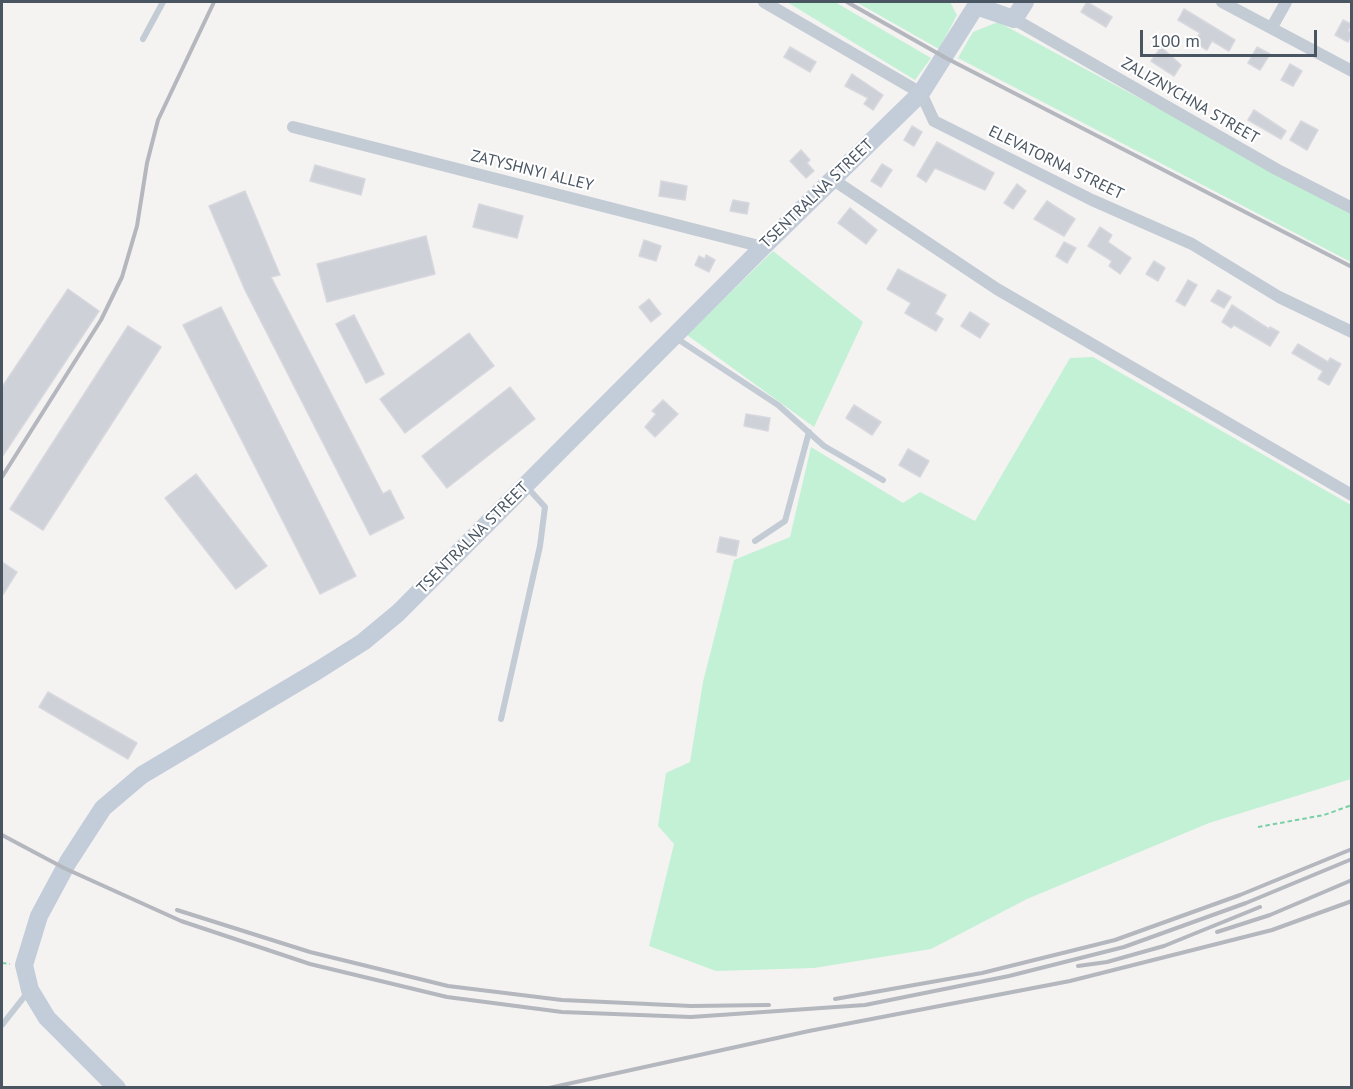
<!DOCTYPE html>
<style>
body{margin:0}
#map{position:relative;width:1353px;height:1089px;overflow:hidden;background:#f5f2f2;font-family:"PT Sans",sans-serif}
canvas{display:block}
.frame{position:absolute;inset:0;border:3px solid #495561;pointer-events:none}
.scale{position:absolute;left:1140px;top:30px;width:177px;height:27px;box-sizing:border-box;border:3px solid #495561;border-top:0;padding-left:8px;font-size:18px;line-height:21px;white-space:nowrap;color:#495561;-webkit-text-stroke:4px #fff;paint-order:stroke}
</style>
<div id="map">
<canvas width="1353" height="1089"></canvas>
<div class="frame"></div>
<div class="scale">100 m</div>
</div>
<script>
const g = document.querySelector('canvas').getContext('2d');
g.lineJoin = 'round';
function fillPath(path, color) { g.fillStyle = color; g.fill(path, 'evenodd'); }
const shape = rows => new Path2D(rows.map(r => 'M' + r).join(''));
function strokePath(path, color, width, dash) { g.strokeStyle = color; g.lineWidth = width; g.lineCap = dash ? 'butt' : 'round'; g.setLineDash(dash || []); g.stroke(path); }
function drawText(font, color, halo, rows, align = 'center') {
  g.font = font + ' "PT Sans",sans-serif'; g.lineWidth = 4.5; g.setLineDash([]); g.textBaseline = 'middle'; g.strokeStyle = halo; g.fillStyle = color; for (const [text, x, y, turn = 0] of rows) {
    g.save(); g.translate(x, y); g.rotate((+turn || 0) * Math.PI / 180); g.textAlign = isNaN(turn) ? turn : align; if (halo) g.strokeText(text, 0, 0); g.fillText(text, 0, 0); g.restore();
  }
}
fillPath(shape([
 [787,2,835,2,931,58,915,80],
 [856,2,950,2,957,15,939,49],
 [998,22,1351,212,1351,262,958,58,973,32],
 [773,251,863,322,814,427,687,335],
 [1093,357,1351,505,1351,779,1209,823,1027,899,931,949,814,968,716,971,649,946,674,844,658,826,666,773,690,762,703,682,734,560,790,537,811,447,903,503,920,492,975,521,1070,358]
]), '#c2f1d5');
const building = shape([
 [1087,2,1112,17,1106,27,1081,12,1087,2],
 [1184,9,1235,40,1229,51,1212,41,1207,50,1194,42,1200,33,1178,20,1184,9],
 [1343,20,1351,24,1348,31,1352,33,1348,42,1335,35,1343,20],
 [790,47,816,62,810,72,784,57,790,47],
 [1161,47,1181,65,1174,76,1151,61,1161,47],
 [1257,47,1270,54,1260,70,1248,63,1257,47],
 [1290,64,1302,71,1293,86,1281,80,1290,64],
 [852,74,883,95,873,110,864,104,868,98,845,86,852,74],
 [1254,110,1286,131,1281,139,1248,120,1254,110],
 [1301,121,1318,130,1307,150,1290,140,1301,121],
 [912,126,922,132,914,146,904,140,912,126],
 [937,142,994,173,985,190,935,168,926,182,917,176,937,142],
 [801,150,810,160,807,163,814,171,806,178,790,161,801,150],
 [882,164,892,170,881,187,871,181,882,164],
 [315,165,365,179,361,195,310,181,315,165],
 [661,181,687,186,685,200,659,196,661,181],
 [1017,184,1026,191,1013,209,1004,203,1017,184],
 [245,191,280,275,271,277,383,494,390,490,404,518,370,535,245,290,209,206,245,191],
 [733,200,749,203,747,214,730,211,733,200],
 [1047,201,1075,219,1064,236,1034,219,1047,201],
 [479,204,523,216,517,238,473,227,479,204],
 [850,208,877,230,866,244,838,223,850,208],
 [1100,227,1112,235,1108,242,1131,258,1120,274,1109,266,1112,261,1088,246,1100,227],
 [426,236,435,274,327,302,317,264,426,236],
 [644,240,661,246,656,261,639,256,644,240],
 [1064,242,1076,248,1067,263,1056,256,1064,242],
 [706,255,715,260,709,272,695,265,699,256,705,259,706,255],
 [1154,261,1165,268,1158,281,1146,274,1154,261],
 [898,269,946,295,935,314,943,319,936,331,905,313,911,303,887,289,898,269],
 [1188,280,1197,285,1185,306,1176,301,1188,280],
 [68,289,99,311,2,457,2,387,68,289],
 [1218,290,1231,297,1224,308,1211,301,1218,290],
 [649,299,661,314,651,322,639,307,649,299],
 [1232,305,1269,329,1270,327,1279,332,1270,346,1234,325,1231,328,1222,322,1232,305],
 [221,307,356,576,320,594,183,325,221,307],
 [970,312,989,324,980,338,961,326,970,312],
 [354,315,384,374,366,383,336,324,354,315],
 [128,326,161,347,43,530,10,509,128,326],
 [469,333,494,366,405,433,380,399,469,333],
 [1298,344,1328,362,1330,358,1341,364,1329,385,1318,379,1323,371,1292,353,1298,344],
 [510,387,535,419,447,488,422,456,510,387],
 [663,400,678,414,655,437,645,427,656,414,652,411,663,400],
 [854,405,881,422,872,435,846,418,854,405],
 [746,414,770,418,768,431,744,426,746,414],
 [908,449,929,461,920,477,899,465,908,449],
 [196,474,267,566,236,589,165,498,196,474],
 [720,537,739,541,736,556,717,552,720,537],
 [2,562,17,572,2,596,2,562],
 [48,692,137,743,128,759,39,707,48,692]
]);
fillPath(building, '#ced1d7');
strokePath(building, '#d6d8de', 1.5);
strokePath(shape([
 [1258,827,1324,815,1352,805],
 [2,963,10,964]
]), '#79d0a7', 2, [4.5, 3]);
strokePath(shape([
 [143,39,163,2],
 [676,338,778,405,824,446,883,480],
 [755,541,785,521,809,432],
 [501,719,540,546,545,507,526,486],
 [2,1025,28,992]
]), '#c3ccd4', 6);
strokePath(shape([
 [764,2,921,93,934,121,1092,200,1192,244,1279,297,1352,332],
 [1222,2,1352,71],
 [1014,19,1276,169,1352,208],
 [1272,27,1286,2],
 [293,127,763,247],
 [832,179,997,289,1352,495]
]), '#c3ccd4', 12);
strokePath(shape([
 [117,1088,47,1018,30,990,24,965,39,916,68,862,103,808,142,775,317,671,363,642,398,613,763,247,921,93,976,6,1014,19,1025,2]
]), '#c3cdd9', 18);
strokePath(shape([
 [847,2,946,58,1352,267],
 [2,477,101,320,122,277,137,226,147,163,158,120,214,2],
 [2,835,64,868,181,921,310,964,447,997,562,1012,691,1017,865,1005,1009,976,1124,947,1246,903,1352,859],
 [177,910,310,952,448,986,562,1000,691,1006,769,1005],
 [1217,932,1270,915,1352,880],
 [1078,966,1107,962,1164,946,1260,907],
 [835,999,982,973,1115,940,1240,895,1352,849],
 [549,1088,809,1031,1070,981,1272,930,1352,901]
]), '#b4b7bd', 4);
drawText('16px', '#495561', '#fff', [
 ["ZALIZNYCHNA STREET",1190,101,30],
 ["ELEVATORNA STREET",1056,163,26],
 ["ZATYSHNYI ALLEY",532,171,14],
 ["TSENTRALNA STREET",817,194,-44],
 ["TSENTRALNA STREET",473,538,-45]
]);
</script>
